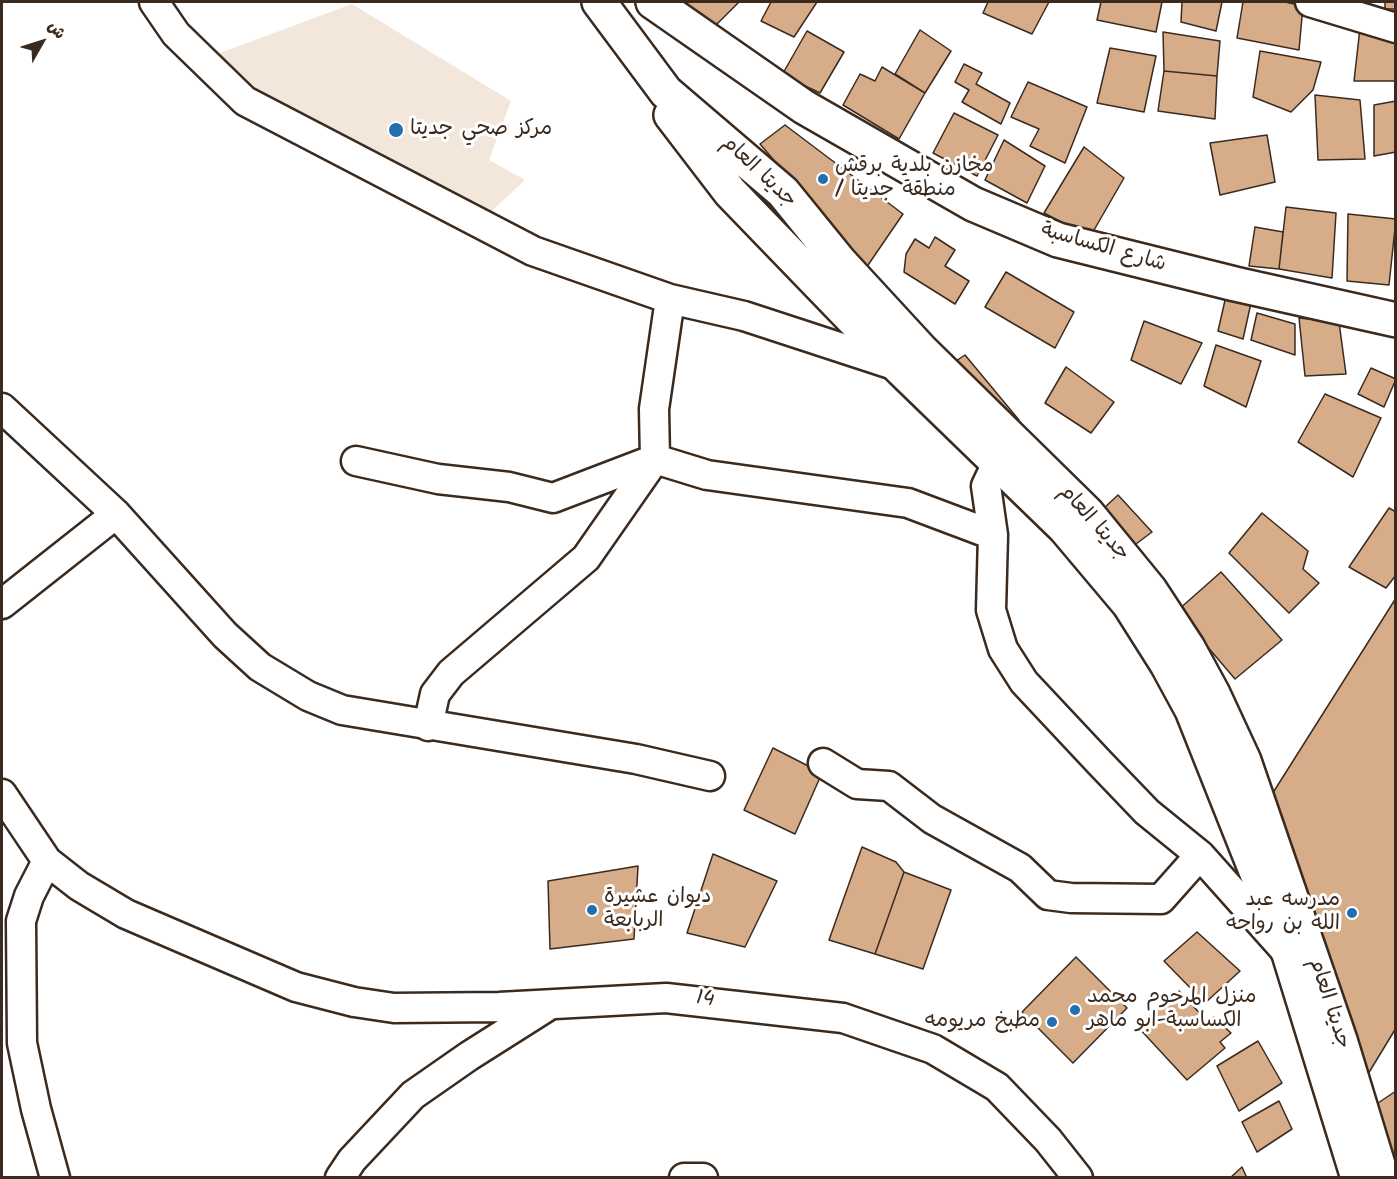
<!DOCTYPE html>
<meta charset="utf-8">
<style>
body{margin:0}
#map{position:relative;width:1397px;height:1179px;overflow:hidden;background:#fff;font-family:Kalam,"Playpen Sans Arabic",sans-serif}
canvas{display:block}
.frame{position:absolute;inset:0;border:3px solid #3b2a1e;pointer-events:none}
.north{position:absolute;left:12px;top:12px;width:60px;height:60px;-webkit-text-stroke:4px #fff;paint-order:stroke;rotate:51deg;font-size:16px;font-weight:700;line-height:24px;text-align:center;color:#3b2a1e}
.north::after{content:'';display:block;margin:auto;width:21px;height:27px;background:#3b2a1e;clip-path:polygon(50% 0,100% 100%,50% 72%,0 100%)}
</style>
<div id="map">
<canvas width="1397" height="1179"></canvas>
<div class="frame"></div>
<div class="north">ش</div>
</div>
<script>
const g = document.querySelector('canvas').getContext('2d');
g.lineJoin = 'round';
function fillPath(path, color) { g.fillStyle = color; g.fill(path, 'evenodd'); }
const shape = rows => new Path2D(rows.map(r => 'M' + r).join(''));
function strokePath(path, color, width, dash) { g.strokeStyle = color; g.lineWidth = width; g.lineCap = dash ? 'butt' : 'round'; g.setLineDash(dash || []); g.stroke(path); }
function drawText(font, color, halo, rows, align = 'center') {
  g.font = font + ' Kalam,"Playpen Sans Arabic",sans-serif'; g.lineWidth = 6; g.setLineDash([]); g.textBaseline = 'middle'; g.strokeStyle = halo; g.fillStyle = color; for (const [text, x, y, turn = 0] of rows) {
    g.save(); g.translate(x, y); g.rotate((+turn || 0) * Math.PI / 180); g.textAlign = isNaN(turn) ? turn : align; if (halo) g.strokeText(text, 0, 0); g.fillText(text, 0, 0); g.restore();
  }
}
fillPath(shape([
 [352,4,511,101,489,160,525,180,470,231,453,219,447,225,185,66]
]), '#f3e6db');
const building = shape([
 [680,2,739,2,711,30,680,2],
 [771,2,817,2,794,37,761,21,771,2],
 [988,2,1049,2,1032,34,983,13,988,2],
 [1101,2,1162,2,1156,32,1097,20,1101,2],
 [1182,2,1222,2,1216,31,1181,22,1182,2],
 [1243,2,1285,2,1303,6,1299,50,1237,38,1243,2],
 [1385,2,1396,2,1396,9,1385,9,1385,2],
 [1360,28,1396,37,1396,81,1354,81,1360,28],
 [920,30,951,51,925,93,895,74,920,30],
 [807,31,844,52,820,93,782,75,807,31],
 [1163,32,1220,41,1217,76,1164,71,1163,32],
 [1110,48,1156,56,1144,112,1097,103,1110,48],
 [1260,51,1321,62,1313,90,1291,112,1253,97,1260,51],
 [964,64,982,73,976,84,1010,103,1001,124,962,102,969,90,955,82,964,64],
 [882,67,925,93,899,139,843,105,860,74,875,81,882,67],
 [1164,71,1217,76,1215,119,1158,111,1164,71],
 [1028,82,1087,107,1065,163,1030,146,1039,129,1011,117,1028,82],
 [1315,95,1360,100,1365,159,1318,160,1315,95],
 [1396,101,1396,152,1374,156,1374,105,1396,101],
 [954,113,998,135,977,176,933,153,954,113],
 [785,125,903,214,866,268,760,144,785,125],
 [1267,135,1275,182,1220,195,1210,143,1267,135],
 [1004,140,1045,166,1027,203,985,180,1004,140],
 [1084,147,1124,178,1090,237,1044,213,1084,147],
 [1286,207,1336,213,1332,278,1279,269,1286,207],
 [1348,214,1396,219,1389,285,1347,281,1348,214],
 [1255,227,1283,232,1279,269,1249,266,1255,227],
 [935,237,955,250,945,266,969,281,955,304,904,272,906,254,915,239,929,248,935,237],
 [1006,272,1074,312,1055,348,985,307,1006,272],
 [1226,296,1251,303,1243,339,1218,331,1226,296],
 [1257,313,1295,324,1295,355,1251,340,1257,313],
 [1299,318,1339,322,1346,374,1305,376,1299,318],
 [1144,321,1202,343,1181,384,1131,360,1144,321],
 [1216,345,1261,361,1246,407,1204,386,1216,345],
 [965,355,1019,420,1012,426,947,367,965,355],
 [1066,367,1114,402,1091,433,1045,403,1066,367],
 [1371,368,1396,379,1384,407,1358,394,1371,368],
 [1325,394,1381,418,1353,477,1298,442,1325,394],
 [1118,495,1152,532,1132,547,1103,509,1118,495],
 [1389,508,1396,512,1396,575,1386,588,1349,567,1389,508],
 [1262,513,1308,551,1303,569,1319,583,1289,613,1229,553,1262,513],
 [1221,572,1282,640,1235,679,1177,611,1221,572],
 [1396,598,1396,1028,1365,1079,1269,799,1396,598],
 [773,748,822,773,795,834,744,810,773,748],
 [862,847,896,862,904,872,875,954,829,940,862,847],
 [713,854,777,881,745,947,687,933,713,854],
 [638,866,634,939,550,949,548,881,638,866],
 [904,872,951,890,923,969,875,954,904,872],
 [1197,932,1240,971,1205,1003,1164,961,1197,932],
 [1076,957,1127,1008,1073,1063,1022,1012,1076,957],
 [1179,991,1208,1022,1214,1017,1231,1033,1220,1042,1225,1048,1187,1080,1137,1026,1179,991],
 [1258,1041,1282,1083,1239,1111,1217,1066,1258,1041],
 [1396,1091,1396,1160,1363,1113,1396,1091],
 [1279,1101,1292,1129,1257,1152,1242,1122,1279,1101],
 [1242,1167,1247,1178,1230,1178,1242,1167]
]);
fillPath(building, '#d7ac88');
strokePath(building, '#3b2a1e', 1.5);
const street = shape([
 [154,2,176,34,245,101,533,251,670,299,744,316,903,368],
 [1310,2,1396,28],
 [2,408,116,514,225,635,260,667,308,696,342,710,636,759,710,776],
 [1011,446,998,461,986,486,993,535,991,610,1003,649,1024,682,1099,762,1147,812,1200,855],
 [356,461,438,479,509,487,553,498,655,459,707,475,908,503,993,535],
 [2,604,116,514],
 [428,726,435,694,451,673,586,558,655,459,654,409,670,299],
 [823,763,857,784,889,786,932,819,1020,868,1048,895,1071,898,1161,899,1200,855,1283,948],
 [2,794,47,861,79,886,126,914,296,987,354,1002,394,1008,499,1007,666,998,843,1018,933,1049,997,1087,1048,1140,1078,1178],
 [47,861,29,896,21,921,22,1043,36,1109,55,1178],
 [340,1178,352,1160,413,1095,469,1056,548,1006],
 [684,1178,703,1178]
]);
const secondary = shape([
 [653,2,804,107,973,204,1058,240,1235,284,1396,320]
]);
const primary = shape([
 [599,2,666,92,783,192,839,261,921,350,1087,513,1150,590,1188,648,1213,694,1244,761,1340,1040,1382,1178],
 [671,115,730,192,902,370,1065,528,1129,604,1167,664,1192,710,1289,954,1358,1178]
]);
strokePath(street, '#3b2a1e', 33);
strokePath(secondary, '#3b2a1e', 38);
strokePath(primary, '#3b2a1e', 38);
strokePath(street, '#fff', 28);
strokePath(secondary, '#fff', 33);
strokePath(primary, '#fff', 33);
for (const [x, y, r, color] of [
 [396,130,8,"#1f6fb2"],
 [823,179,6,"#1f6fb2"],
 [592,910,6,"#1f6fb2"],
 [1352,913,6,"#1f6fb2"],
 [1075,1010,6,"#1f6fb2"],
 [1052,1022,6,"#1f6fb2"]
]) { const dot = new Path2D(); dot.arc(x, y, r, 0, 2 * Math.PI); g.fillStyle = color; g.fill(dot); strokePath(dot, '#fff', 2); }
drawText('21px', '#3b2a1e', '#fff', [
 ["مركز صحي جديتا",410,130],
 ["مخازن بلدية برقش",835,167],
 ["/ منطقة جديتا",835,191],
 ["ديوان عشيرة",604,898],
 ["الربابعة",604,922],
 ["مدرسه عبد",1340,901,"right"],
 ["الله بن رواحه",1340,925,"right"],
 ["منزل المرحوم محمد",1087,998],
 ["الكساسبة-ابو ماهر",1087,1022],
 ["مطبخ مريومه",1040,1022,"right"]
], 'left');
drawText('21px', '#3b2a1e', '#fff', [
 ["جديتا العام",758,173,43],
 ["شارع الكساسبة",1103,249,16],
 ["جديتا العام",1093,524,48],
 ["14",705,1001,6],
 ["جديتا العام",1328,1004,72]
]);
</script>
